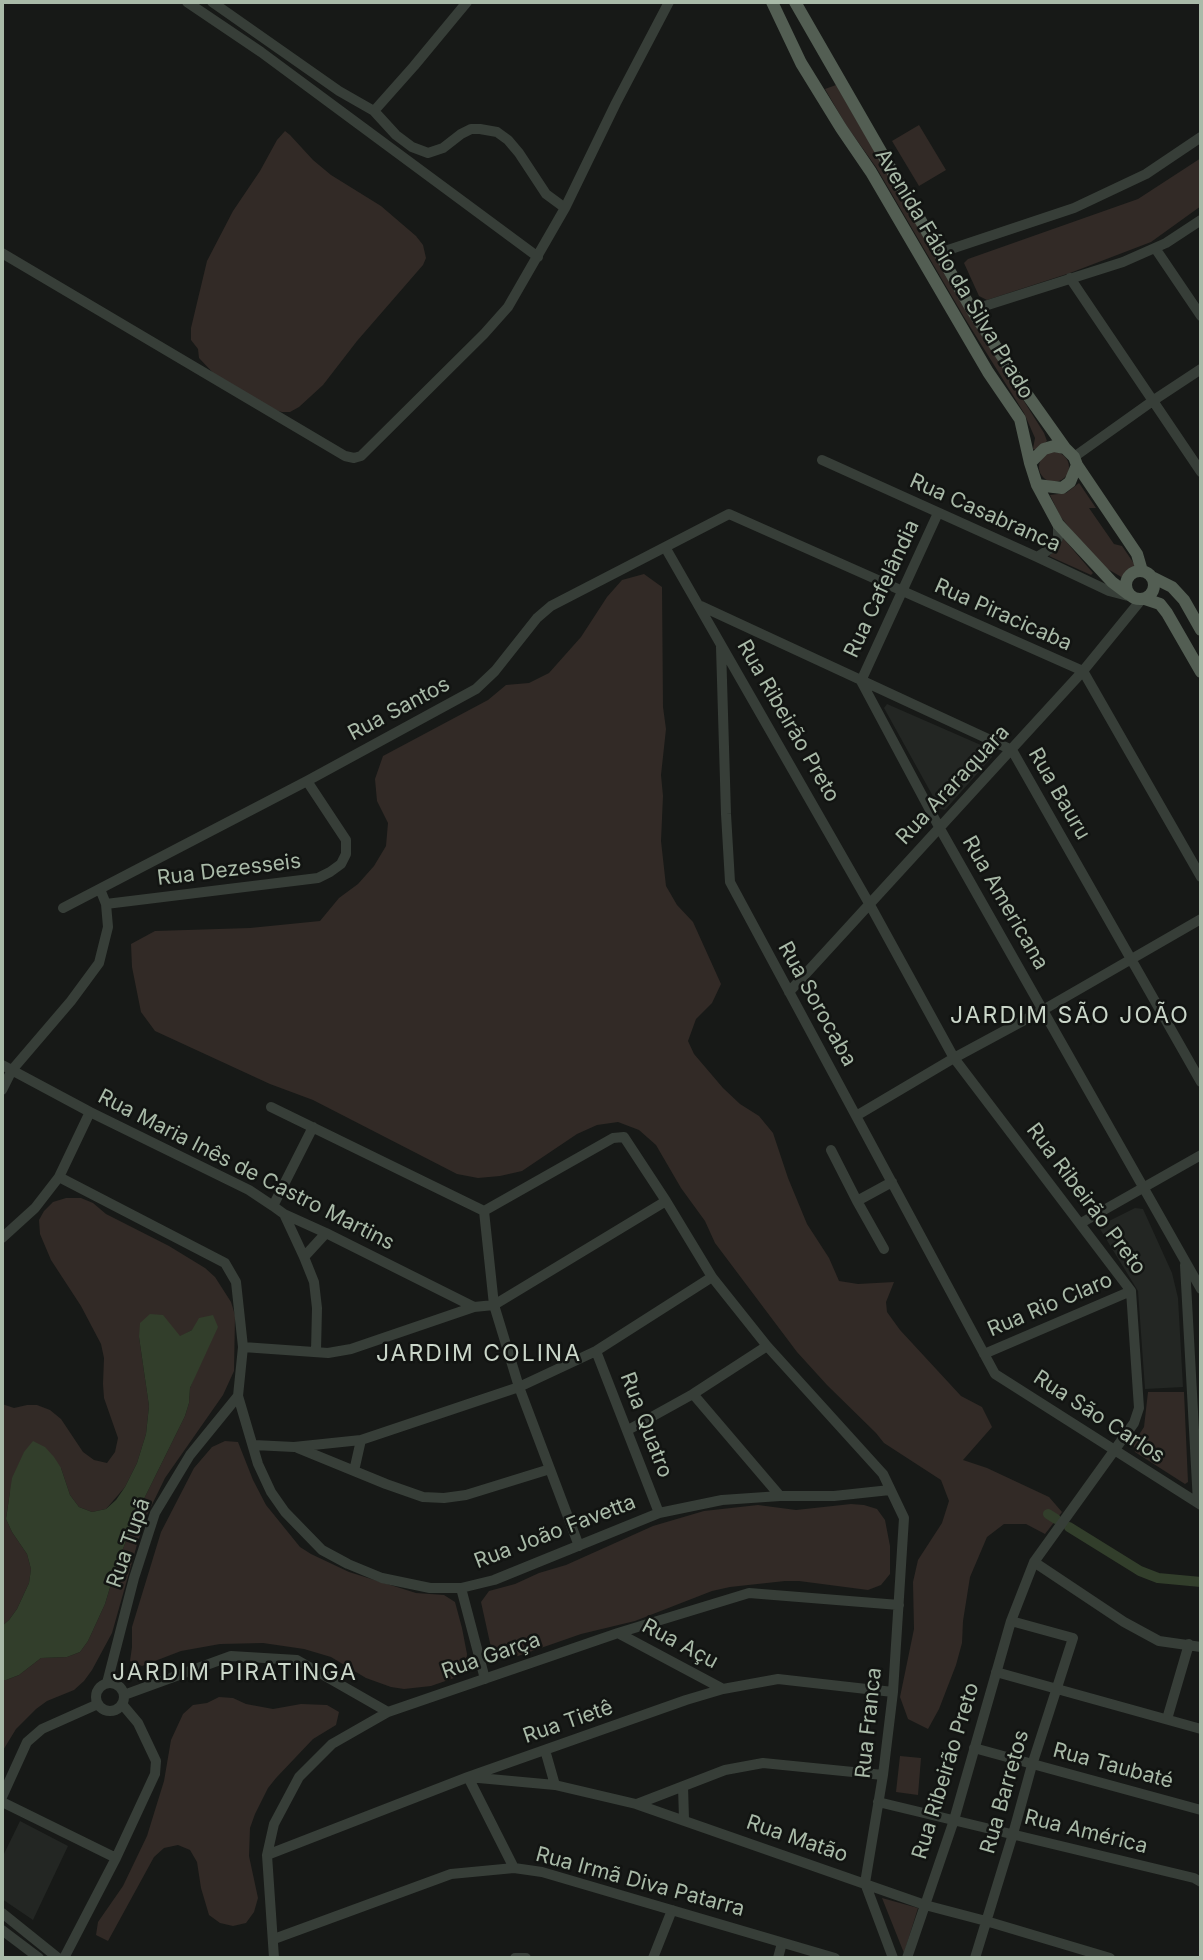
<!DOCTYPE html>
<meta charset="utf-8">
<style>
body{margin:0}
#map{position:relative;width:1203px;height:1960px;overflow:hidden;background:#171917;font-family:Inter,sans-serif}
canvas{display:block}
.frame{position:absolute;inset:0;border:4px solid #a9baa8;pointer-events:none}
</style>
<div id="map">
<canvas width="1203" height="1960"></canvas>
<div class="frame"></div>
</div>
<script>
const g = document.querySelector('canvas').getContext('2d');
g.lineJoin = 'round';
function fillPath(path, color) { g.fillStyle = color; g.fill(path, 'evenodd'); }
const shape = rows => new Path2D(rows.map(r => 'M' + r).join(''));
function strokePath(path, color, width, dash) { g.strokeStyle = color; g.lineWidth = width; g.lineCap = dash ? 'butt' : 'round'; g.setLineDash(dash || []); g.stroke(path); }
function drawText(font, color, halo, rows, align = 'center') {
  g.font = font + ' Inter,sans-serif'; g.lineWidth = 5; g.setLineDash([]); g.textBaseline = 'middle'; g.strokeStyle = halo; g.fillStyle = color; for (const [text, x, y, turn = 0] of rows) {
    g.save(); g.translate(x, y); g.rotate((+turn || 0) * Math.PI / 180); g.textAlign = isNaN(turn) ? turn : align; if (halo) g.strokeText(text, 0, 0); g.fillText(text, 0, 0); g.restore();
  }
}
fillPath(shape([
 [887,704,990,749,992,757,945,810,940,809,884,708],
 [1135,1208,1143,1209,1172,1273,1178,1298,1183,1387,1145,1389,1138,1291,1100,1229,1103,1224],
 [20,1821,68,1846,33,1920,2,1899,2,1858]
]), '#232623');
fillPath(shape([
 [836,85,968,312,1044,433,1047,441,1037,450,1033,449,1035,438,1024,413,964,317,876,167,846,125,825,89],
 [919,125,946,170,919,186,892,141],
 [285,131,290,135,313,160,331,175,381,206,416,236,423,245,426,258,423,265,357,341,323,385,299,407,290,412,282,412,274,410,216,376,199,358,198,349,191,340,191,328,207,261,233,211,260,171,277,140],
 [1201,158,1201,206,1151,242,1070,273,987,300,979,296,964,263,968,259,1138,199],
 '1039 467a15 15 0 1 1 30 0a15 15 0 1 1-30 0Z',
 [1079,483,1096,508,1089,508,1114,544,1122,546,1135,565,1127,572,1123,578,1106,568,1080,541,1060,516,1050,495,1066,493],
 [1063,538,1093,573,1091,575,1049,556,1059,547],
 [644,574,662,587,663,707,666,729,661,775,663,796,661,841,666,886,677,905,693,922,721,984,712,1003,696,1019,688,1041,694,1054,723,1088,740,1104,759,1116,773,1133,788,1178,807,1224,829,1258,839,1281,858,1284,894,1282,886,1302,887,1312,900,1330,961,1396,982,1407,992,1427,963,1460,987,1468,1049,1497,1062,1512,1045,1534,1026,1524,1004,1524,987,1537,970,1577,963,1621,962,1643,956,1665,939,1709,928,1729,908,1719,900,1697,914,1629,913,1582,918,1560,942,1523,949,1501,941,1480,884,1443,876,1433,827,1385,797,1352,715,1243,705,1221,681,1188,656,1145,639,1130,618,1122,597,1125,577,1134,522,1171,500,1176,478,1178,457,1174,313,1100,270,1084,155,1031,141,1012,132,967,131,944,155,931,250,928,320,921,339,898,358,884,374,866,386,846,388,823,377,801,375,779,383,756,488,700,506,685,529,683,549,673,581,637,607,597,622,580],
 [66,1198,81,1198,93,1203,106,1214,169,1246,205,1268,215,1277,231,1302,235,1315,234,1371,223,1395,165,1478,147,1515,138,1541,112,1633,92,1670,84,1681,74,1690,47,1701,36,1709,16,1729,2,1752,2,1680,6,1680,19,1675,41,1658,67,1657,80,1652,88,1641,105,1604,117,1564,137,1513,185,1416,189,1403,190,1388,195,1375,192,1330,180,1337,139,1337,149,1406,146,1434,137,1463,125,1487,106,1509,92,1512,79,1507,70,1495,61,1468,10,1492,6,1519,12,1532,27,1554,31,1569,29,1583,17,1609,9,1620,2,1626,2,1404,14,1408,27,1405,37,1405,50,1410,61,1419,83,1452,94,1460,107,1463,115,1452,118,1438,104,1398,103,1384,104,1358,101,1344,81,1306,51,1260,40,1234,39,1220,44,1211,53,1202],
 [1148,1392,1184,1392,1188,1482,1185,1484,1135,1452,1133,1444,1144,1427],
 [225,1441,238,1442,253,1480,266,1505,300,1547,311,1554,349,1572,416,1593,444,1595,455,1602,462,1628,467,1654,466,1667,457,1677,431,1686,404,1689,391,1687,366,1678,331,1657,304,1649,263,1643,220,1644,181,1651,142,1666,130,1661,132,1647,132,1627,161,1532,194,1468,212,1447],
 [851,1504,864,1505,877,1509,885,1520,890,1546,890,1574,881,1585,868,1590,799,1581,785,1581,730,1587,712,1591,635,1621,581,1634,518,1656,504,1658,492,1652,481,1602,489,1591,515,1584,539,1573,566,1565,653,1526,704,1511,758,1505,796,1510],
 [219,1697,233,1698,246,1704,273,1709,301,1704,327,1705,339,1712,336,1725,313,1739,276,1778,268,1788,255,1814,250,1828,249,1856,258,1898,254,1912,246,1923,233,1926,220,1923,209,1915,201,1888,197,1862,190,1850,178,1845,164,1848,154,1857,108,1941,96,1935,98,1922,123,1886,147,1836,164,1781,171,1740,183,1714,193,1705,207,1703],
 [900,1756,921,1758,918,1795,896,1792],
 [882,1898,918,1908,904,1953]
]), '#322a26');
fillPath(shape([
 [150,1314,163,1315,180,1336,192,1330,199,1318,213,1315,218,1327,190,1388,189,1403,185,1416,137,1513,117,1564,105,1604,88,1641,80,1652,67,1657,41,1658,19,1675,6,1680,2,1680,2,1626,9,1620,17,1609,29,1583,31,1569,27,1554,12,1532,6,1519,12,1478,24,1452,33,1441,45,1447,54,1457,61,1468,70,1495,79,1507,92,1512,106,1509,116,1500,125,1487,137,1463,146,1434,149,1406,139,1337,140,1323]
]), '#323e2b');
strokePath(shape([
 [1048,1514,1056,1519],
 [1069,1527,1140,1571,1158,1578,1201,1582]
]), '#323e2b', 10);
strokePath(shape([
 [187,2,261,52,538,257],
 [212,2,339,91,374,111],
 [467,2,414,66,374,111,396,135,412,147,428,153,443,148,461,134,471,129,480,129,497,132,508,140,519,153,546,194,565,208],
 [1155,248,1201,316],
 [2,253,345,456,354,458,361,456,484,334,508,307,565,208,616,103,669,2],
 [939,253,1074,208,1146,174,1201,137],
 [1070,278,1201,472],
 [972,310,1123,262,1166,243,1201,220],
 [1074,457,1154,400,1201,369],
 [822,460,1037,557,1109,591,1128,596],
 [938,513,861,681,939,827,1201,1289],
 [665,547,870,905,954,1058,1131,1291,1139,1408,1134,1423,1034,1562,1011,1621,954,1820,907,1958],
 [1037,557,1050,549,1058,538,1058,524],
 [701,606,1012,750,1201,1082],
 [721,647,726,814,730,882,995,1374,1201,1505],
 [106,904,318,878,330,872,341,864,346,854,346,840,307,781],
 [63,908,307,781,476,689,495,671,537,618,551,606,729,514,1083,671,1201,877],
 [789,992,1083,671,1141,600],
 [2,1065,90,1112,249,1190,273,1206,284,1214,326,1233,474,1307],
 [2,1090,12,1070,71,1001,99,963,108,927,106,904,100,889],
 [271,1107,484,1211],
 [856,1116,954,1058,1043,1010,1201,919],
 [831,1150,857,1201],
 [59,1177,225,1263,236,1282,243,1347,238,1396,258,1464,271,1492,285,1512,322,1550,348,1564,382,1578,430,1588,461,1588,494,1580,659,1513,722,1500,780,1496,834,1496,890,1490],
 [273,1206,313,1127],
 [484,1211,613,1138,624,1137,666,1201,712,1277,767,1346,883,1474,904,1518,893,1692,883,1775,865,1883,893,1958],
 [484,1211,494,1305,519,1387,579,1546],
 [284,1214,304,1257,314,1282,317,1308,316,1351],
 [1081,1223,1201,1155],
 [2,1238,35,1208,59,1177,90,1112],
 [884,1249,857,1201,892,1182],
 [304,1257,326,1233],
 [1185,1265,1198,1503],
 [243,1347,328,1353,351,1349,474,1307,494,1305,666,1201],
 [596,1351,659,1513],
 [984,1354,1131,1291],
 [693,1394,780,1496],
 [628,1430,693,1394,767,1346],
 [254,1445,294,1447,361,1440,519,1387,596,1351,712,1277],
 [298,1448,386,1484,423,1497,444,1498,466,1495,550,1469],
 [354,1471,361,1440],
 [1034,1562,1124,1622,1159,1641,1201,1647],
 [461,1588,485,1679],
 [618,1633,723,1689],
 [996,1672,1201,1729],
 '96 1697a14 14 0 1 1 28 0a14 14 0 1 1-28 0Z',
 [107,1683,134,1578,155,1513,190,1455,238,1396],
 [124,1695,231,1656,297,1660,388,1712],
 [1167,1719,1189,1644],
 [974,1748,1201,1810],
 [545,1750,555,1785],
 [468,1777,555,1785,636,1804,925,1905,986,1921,1110,1958],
 [468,1777,514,1868],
 [683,1786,684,1819],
 [2,1797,27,1742,42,1729,98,1704],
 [2,1802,116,1858],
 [878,1802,1194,1878,1201,1882],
 [637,1804,725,1770,763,1763,883,1775],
 [267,1855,468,1777,686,1700,723,1689,778,1679,893,1692],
 [2,1913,58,1958],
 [2,1930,39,1958],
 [274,1939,451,1874,514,1868,542,1872,835,1958],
 [64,1958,116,1858,155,1774,156,1761,138,1723,122,1704],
 [274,1958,267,1855,274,1824,299,1777,332,1744,388,1712,618,1633,749,1593,899,1605],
 [515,1958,526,1958],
 [653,1958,672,1910],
 [778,1958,782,1943],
 [975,1958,1013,1834,1032,1765,1073,1638,1011,1621]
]), '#373e38', 10);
strokePath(shape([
 [772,2,801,63,841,128,871,172,988,372,1020,419,1030,463,1037,485,1058,524,1112,582,1128,594],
 [795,2,972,310,1026,393,1065,448,1074,457,1077,465,1137,554,1142,571],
 [1030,463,1044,449,1054,446,1065,448],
 [1037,485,1062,488,1070,482,1077,465],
 '1126 585a14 14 0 1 1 28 0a14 14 0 1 1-28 0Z',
 [1152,577,1172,587,1184,600,1201,630],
 [1145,599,1160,604,1167,613,1201,672]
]), '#535e53', 12);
drawText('21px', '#a9baa8', '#121412', [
 ["Avenida Fábio da Silva Prado",954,274,59],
 ["Rua Casabranca",985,513,24],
 ["Rua Cafelândia",882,589,-65],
 ["Rua Piracicaba",1003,615,24],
 ["Rua Santos",399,709,-28],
 ["Rua Ribeirão Preto",788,721,60],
 ["Rua Araraquara",953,785,-47],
 ["Rua Bauru",1059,794,60],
 ["Rua Dezesseis",229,870,-7],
 ["Rua Americana",1005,903,60],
 ["Rua Sorocaba",817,1004,61],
 ["Rua Maria Inês de Castro Martins",246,1170,27],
 ["Rua Ribeirão Preto",1086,1199,53],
 ["Rua Rio Claro",1050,1305,-23],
 ["Rua São Carlos",1099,1417,33],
 ["Rua Quatro",646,1425,69],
 ["Rua João Favetta",555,1532,-21],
 ["Rua Tupã",129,1543,-71],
 ["Rua Açu",680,1644,28],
 ["Rua Garça",491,1656,-19],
 ["Rua Tietê",568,1722,-19],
 ["Rua Franca",869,1723,-84],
 ["Rua Taubaté",1113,1766,15],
 ["Rua Ribeirão Preto",946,1771,-73],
 ["Rua Barretos",1005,1792,-74],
 ["Rua América",1086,1832,14],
 ["Rua Matão",797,1839,19],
 ["Rua Irmã Diva Patarra",640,1882,15]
]);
g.letterSpacing = '2px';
drawText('23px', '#cad6c9', '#121412', [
 ["JARDIM SÃO JOÃO",1070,1016],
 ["JARDIM COLINA",479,1354],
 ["JARDIM PIRATINGA",235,1673]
]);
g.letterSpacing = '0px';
</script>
